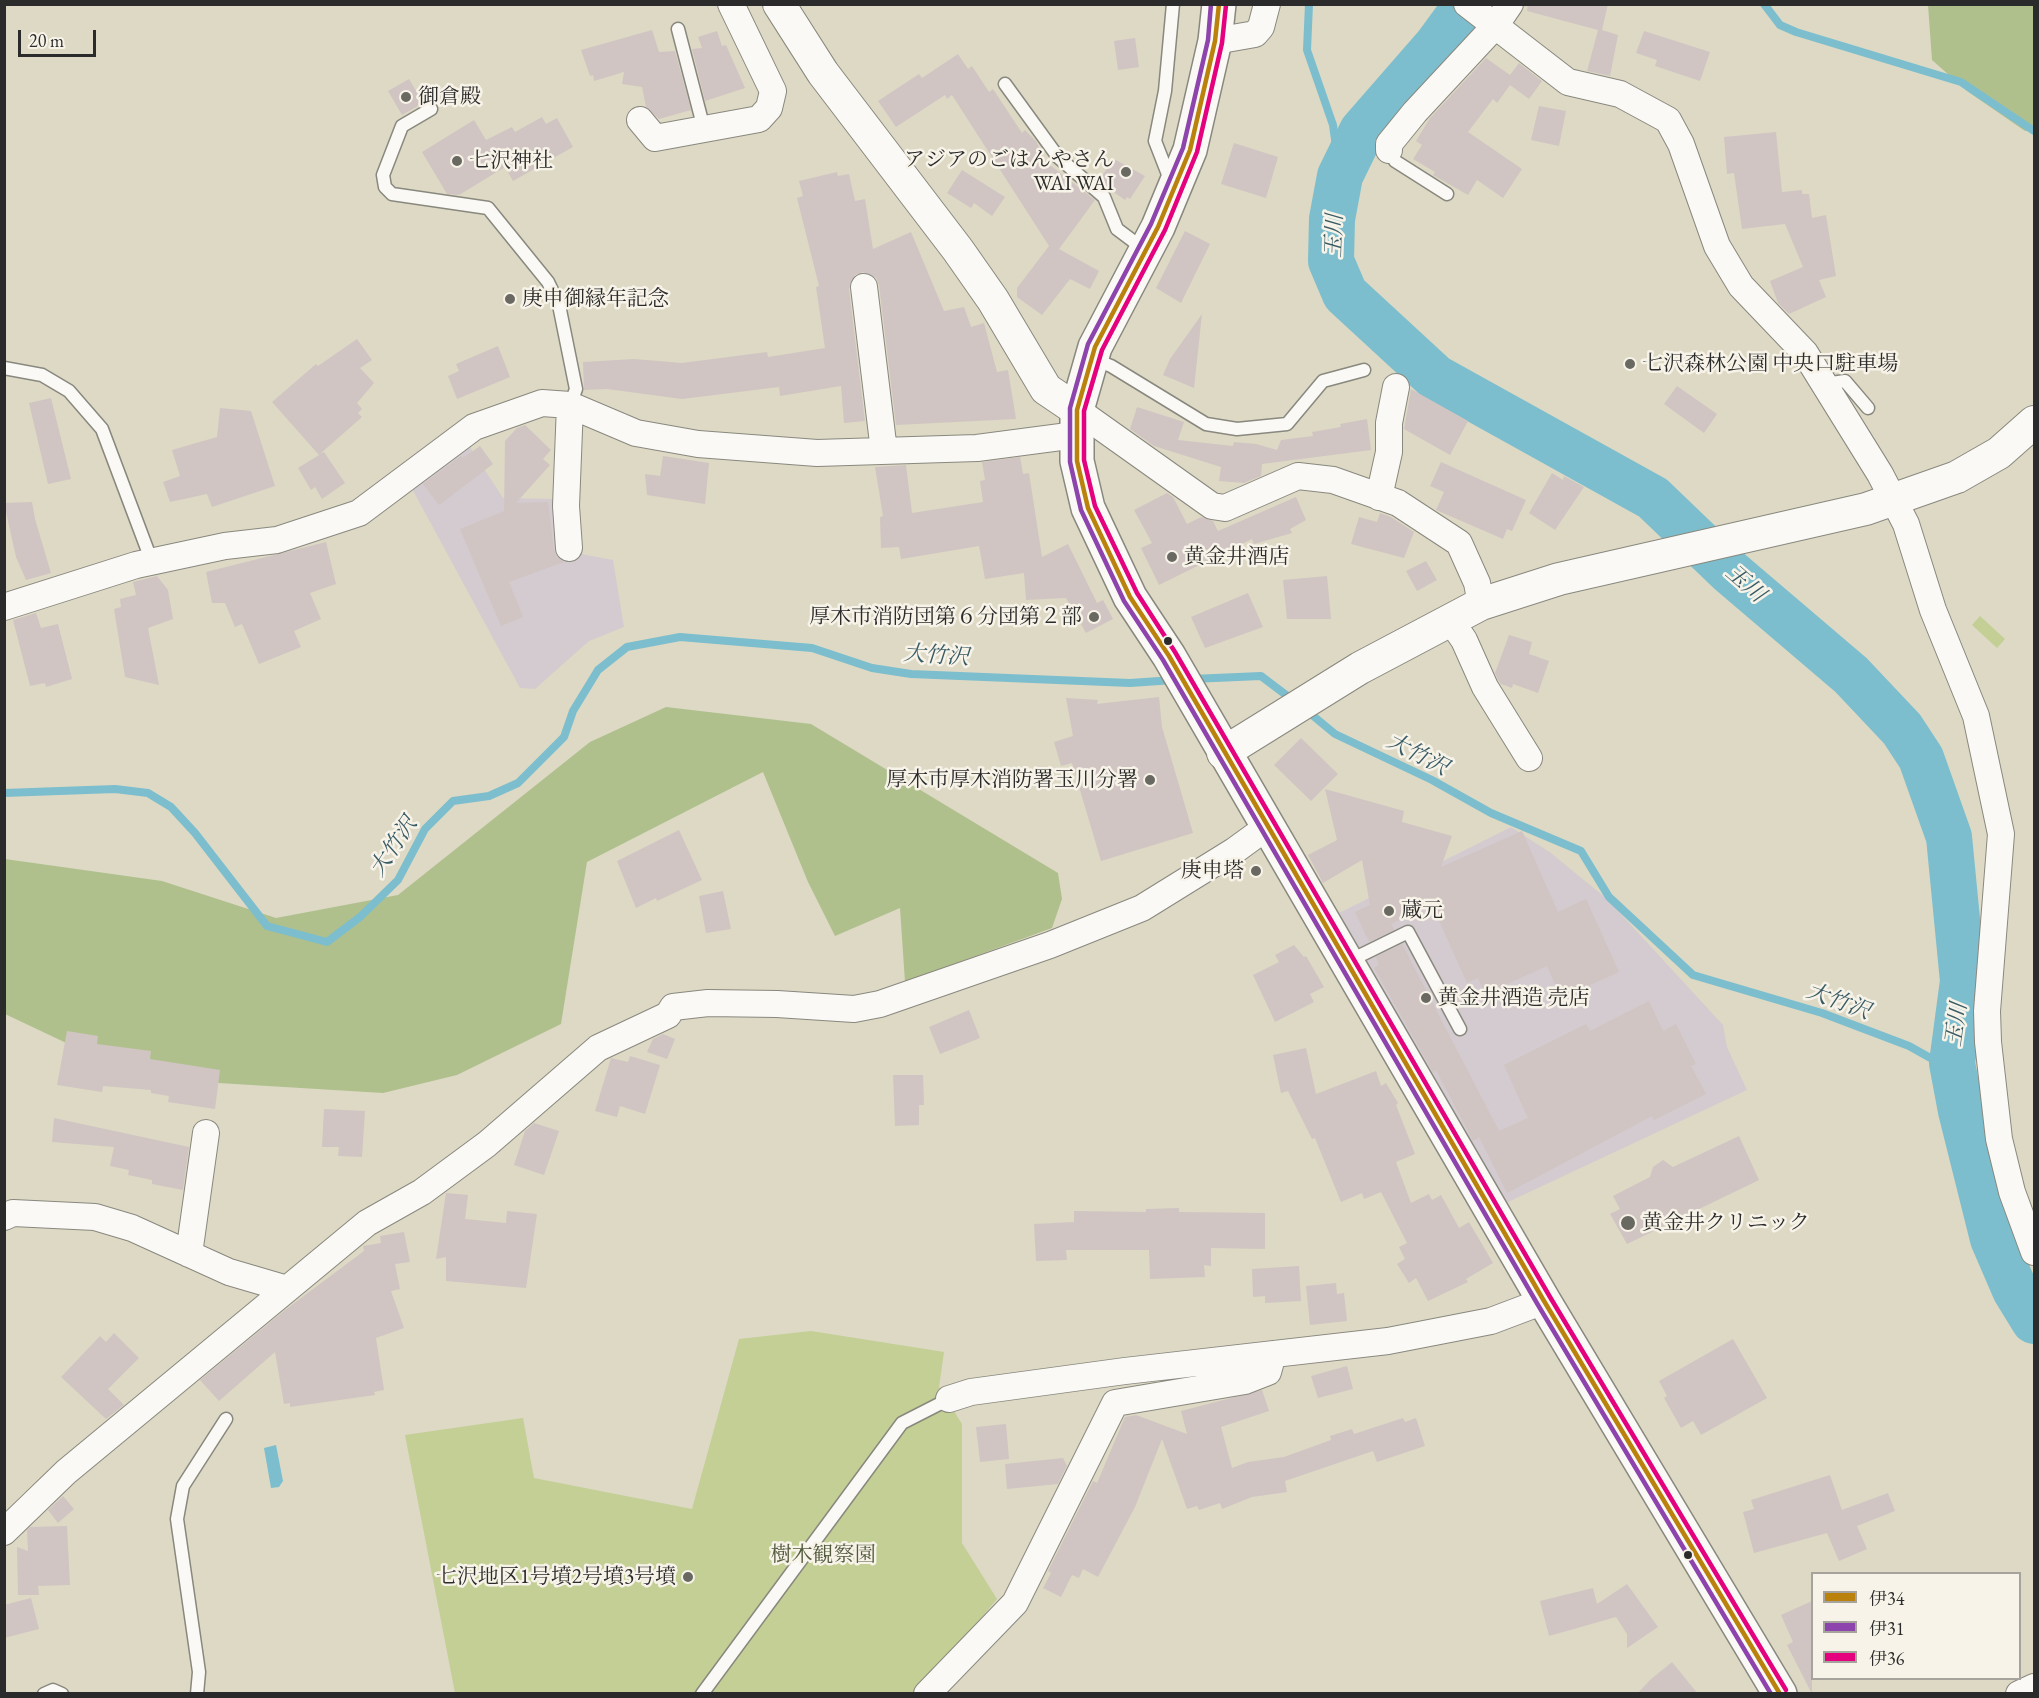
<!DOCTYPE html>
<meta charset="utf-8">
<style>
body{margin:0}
#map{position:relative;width:2039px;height:1698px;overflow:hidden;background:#ddd9c5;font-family:"EB Garamond","Noto Serif JP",serif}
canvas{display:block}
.frame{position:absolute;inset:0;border:6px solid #2b2b2b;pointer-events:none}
.legend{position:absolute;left:1811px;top:1572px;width:210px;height:108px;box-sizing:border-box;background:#f7f3e8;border:2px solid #a5a39c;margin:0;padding:8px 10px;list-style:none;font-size:18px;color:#2b2b2b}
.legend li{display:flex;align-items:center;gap:12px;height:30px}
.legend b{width:30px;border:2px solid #a5a39c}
.scale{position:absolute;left:18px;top:30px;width:78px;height:27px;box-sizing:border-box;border:3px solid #2b2b2b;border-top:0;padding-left:8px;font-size:18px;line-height:21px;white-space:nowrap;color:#2b2b2b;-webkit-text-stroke:4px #f7f3e8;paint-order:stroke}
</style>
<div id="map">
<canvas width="2039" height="1698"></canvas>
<div class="frame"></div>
<ul class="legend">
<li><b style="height:8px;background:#ba810d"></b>伊34</li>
<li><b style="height:8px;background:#8e44ad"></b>伊31</li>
<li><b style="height:8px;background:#e5007d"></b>伊36</li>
</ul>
<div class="scale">20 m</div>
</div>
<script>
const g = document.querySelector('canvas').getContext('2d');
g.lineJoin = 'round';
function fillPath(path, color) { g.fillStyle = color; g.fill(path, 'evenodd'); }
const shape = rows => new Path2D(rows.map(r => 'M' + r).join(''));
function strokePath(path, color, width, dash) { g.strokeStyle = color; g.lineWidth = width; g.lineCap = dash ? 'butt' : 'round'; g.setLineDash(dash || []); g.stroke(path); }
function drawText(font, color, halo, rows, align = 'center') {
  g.font = font + ' "EB Garamond","Noto Serif JP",serif'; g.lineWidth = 5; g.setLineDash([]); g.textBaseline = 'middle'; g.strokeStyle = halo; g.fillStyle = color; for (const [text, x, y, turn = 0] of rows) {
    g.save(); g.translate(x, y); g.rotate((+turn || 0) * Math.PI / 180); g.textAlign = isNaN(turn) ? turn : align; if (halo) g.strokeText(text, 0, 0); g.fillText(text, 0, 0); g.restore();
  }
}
fillPath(shape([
 [466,441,503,498,557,499,568,557,581,554,613,560,624,627,589,641,535,689,520,688,410,485],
 [1511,827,1551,853,1607,899,1723,1025,1727,1047,1747,1090,1506,1203,1339,913]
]), '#d3cbcf');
fillPath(shape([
 [1980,616,2005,639,1997,648,1972,625],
 [811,1331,944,1352,939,1387,962,1424,962,1543,997,1599,918,1693,455,1693,405,1435,523,1418,534,1478,692,1509,739,1339]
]), '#c3cf94');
fillPath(shape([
 [1928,5,2034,5,2034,129,2025,131,1967,91,1932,60],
 [666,707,811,724,1058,873,1062,899,1052,928,905,982,900,908,835,936,808,882,763,772,587,862,561,1024,457,1075,383,1093,202,1082,79,1049,5,1014,5,859,162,881,276,918,398,895,590,742]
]), '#afc08d');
fillPath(shape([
 [276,1445,283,1481,279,1487,271,1488,264,1448]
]), '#7cbecd');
strokePath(shape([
 [1309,4,1307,50,1333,125,1340,176],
 [1764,4,1780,25,1796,32,1961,82,2034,131],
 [1192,679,1261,676,1294,701],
 [1306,710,1335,734,1432,780,1491,813,1581,851,1609,897,1693,975,1822,1013,1909,1046,1934,1060,1952,1063],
 [4,793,115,789,148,793,171,807,195,833,267,926,327,942,360,917,398,880,425,829,453,801,489,796,518,783,564,737,573,711,598,670,627,647,680,637,812,648,872,668,911,674,1130,683,1174,680]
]), '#7cbecd', 8);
strokePath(shape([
 [1467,4,1437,45,1362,131,1340,176,1332,219,1331,261,1345,294,1435,377,1653,498,1729,571,1851,675,1902,729,1921,758,1949,837,1963,981,1952,1063,1961,1111,1993,1239,2015,1290,2034,1321]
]), '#7cbecd', 46);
fillPath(shape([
 [1528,4,1608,4,1602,30,1618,35,1610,76,1587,71,1598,30,1527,11],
 [652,30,659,52,675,51,691,110,659,119,646,107,642,87,622,84,624,72,594,81,593,75,590,76,581,50],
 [717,31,722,46,726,45,745,88,705,101,692,49,702,48,698,37],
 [1644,31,1710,52,1700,81,1655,66,1657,60,1636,53],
 [1135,38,1139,67,1118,70,1114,41],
 [958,54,968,69,972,66,989,92,993,89,1022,133,1025,130,1036,141,1046,162,1095,200,1059,249,1099,271,1090,289,1070,279,1042,315,1017,297,1017,288,1049,246,952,95,947,99,945,95,896,127,878,101,919,74,922,78],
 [1486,58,1510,75,1519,63,1542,81,1529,99,1510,85,1497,103,1493,99,1468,132,1522,169,1503,198,1477,180,1468,195,1433,175,1435,172,1413,159,1422,145,1416,141,1430,118],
 [409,79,423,103,402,115,388,91],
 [1539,106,1566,111,1559,146,1531,140],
 [542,117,546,124,557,118,573,147,513,181,505,167,459,195,447,194,422,152,474,120,486,140,512,127,515,132],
 [1776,132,1782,192,1802,190,1802,194,1809,194,1812,218,1826,215,1836,276,1819,280,1826,297,1789,314,1778,303,1770,281,1803,267,1785,224,1742,229,1734,173,1727,174,1724,137],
 [1234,143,1278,157,1266,198,1221,184],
 [1114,159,1145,176,1130,199,1127,197,1125,200,1098,181],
 [962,170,1005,197,992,216,974,203,971,208,947,193],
 [837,172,838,176,849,174,855,201,865,199,873,249,911,232,944,311,964,307,971,327,984,323,997,372,1008,370,1016,419,896,425,879,285,876,278,863,272,855,275,849,289,865,421,844,423,841,386,780,396,779,387,682,399,607,389,584,390,583,362,634,359,682,363,767,352,768,357,825,348,816,287,819,286,797,198,803,196,799,181],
 [1185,231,1210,244,1181,303,1156,288],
 [1202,314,1194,388,1163,375,1170,359],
 [357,339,372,360,360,368,374,383,357,403,362,409,358,413,362,417,320,454,324,452,345,483,322,499,315,487,311,490,298,468,319,455,272,402,316,364,318,366],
 [498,346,510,377,457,399,448,376,459,371,456,364],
 [1677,386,1717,414,1704,433,1664,404],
 [1411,389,1468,421,1450,455,1404,429],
 [51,398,71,479,48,484,29,403],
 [1137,407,1184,422,1178,440,1233,446,1234,442,1256,444,1277,450,1281,440,1313,436,1312,432,1341,427,1340,424,1367,419,1371,450,1262,464,1261,476,1244,483,1219,481,1221,467,1154,446,1130,429],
 [220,408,251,411,275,486,212,507,207,494,170,502,163,482,180,476,172,450,217,437],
 [525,425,551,450,543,459,550,465,516,503,548,502,554,550,557,557,564,562,509,582,523,617,501,626,460,529,504,511,505,441,517,428],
 [480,446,493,464,439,505,423,484,461,456,463,458],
 [663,456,709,463,705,504,647,495,645,474,660,476],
 [1020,457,1023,474,1029,473,1042,557,1068,544,1097,603,1103,600,1113,619,1086,633,1066,598,1026,600,1024,573,985,579,979,546,901,559,899,547,881,548,880,517,883,516,875,467,906,465,912,513,983,502,980,481,985,480,982,462],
 [1441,462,1526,500,1512,531,1507,529,1503,539,1436,510,1444,492,1430,486],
 [1552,473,1563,480,1564,476,1584,487,1555,530,1529,513],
 [1167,493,1173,497,1187,524,1201,517,1213,521,1218,531,1296,497,1306,520,1290,529,1292,533,1254,544,1252,539,1159,585,1141,548,1152,543,1134,510],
 [32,502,35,519,51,573,26,580,16,557,4,503],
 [1380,513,1391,517,1414,532,1404,558,1351,544,1359,517,1377,522],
 [326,542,336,584,310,593,321,619,294,631,301,647,259,664,242,624,235,627,225,603,212,603,206,572],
 [1426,561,1437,580,1417,591,1406,571],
 [157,576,168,590,173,619,148,628,159,685,125,677,114,609,121,607,120,599,136,595,133,582],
 [1327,576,1331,619,1287,619,1283,580],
 [1248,593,1263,627,1205,648,1191,617],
 [36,613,41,628,58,624,72,679,46,687,45,683,30,686,13,620],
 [1509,635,1532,642,1529,654,1549,661,1538,693,1513,684,1512,688,1501,684,1498,680,1495,673],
 [1159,697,1162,727,1193,833,1101,861,1072,763,1061,766,1054,742,1073,736,1066,698,1098,700,1097,704],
 [1301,738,1338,774,1311,801,1274,765],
 [1325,789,1404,811,1402,822,1452,836,1441,867,1522,831,1558,912,1586,899,1619,972,1561,998,1547,966,1485,994,1478,978,1467,983,1432,905,1391,924,1394,930,1369,942,1355,912,1370,905,1362,860,1323,883,1308,855,1337,840],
 [679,830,702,880,657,901,656,898,636,908,617,861],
 [723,891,731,929,706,933,699,896],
 [1402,944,1499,1131,1528,1118,1504,1065,1586,1024,1590,1031,1649,1001,1663,1031,1676,1024,1696,1064,1691,1066,1706,1094,1654,1120,1652,1116,1507,1193,1479,1137,1473,1141,1436,1070,1433,1072,1374,968,1379,965,1376,957],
 [1294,945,1304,957,1306,956,1324,987,1310,994,1314,1002,1275,1022,1253,975,1279,962,1275,955],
 [969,1010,980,1038,940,1054,929,1027],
 [67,1031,98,1036,97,1044,151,1051,150,1059,220,1070,215,1109,168,1102,169,1096,151,1093,151,1090,103,1086,102,1092,57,1085],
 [663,1034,675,1039,667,1059,647,1052,653,1039],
 [1306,1048,1316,1094,1376,1071,1381,1086,1386,1083,1398,1103,1396,1105,1415,1154,1396,1162,1411,1203,1429,1194,1432,1200,1441,1195,1459,1228,1469,1222,1493,1263,1466,1279,1468,1282,1428,1301,1416,1278,1409,1283,1397,1264,1405,1259,1399,1247,1407,1243,1381,1192,1364,1199,1362,1193,1341,1202,1315,1138,1312,1139,1288,1091,1281,1093,1273,1055],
 [630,1056,660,1065,645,1114,620,1106,617,1117,595,1111,611,1058,628,1062],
 [893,1075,923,1075,924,1105,919,1105,919,1125,895,1126],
 [324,1109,365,1111,362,1157,338,1156,339,1147,322,1147],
 [54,1118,189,1147,183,1190,152,1184,152,1180,128,1175,129,1170,110,1166,114,1147,52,1142],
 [534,1123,559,1131,544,1175,514,1165,525,1131],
 [1739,1136,1759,1180,1627,1244,1610,1214,1620,1209,1613,1196,1650,1177,1653,1167,1663,1160,1673,1167],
 [446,1193,468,1195,465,1219,506,1223,507,1211,537,1214,526,1288,446,1281,446,1257,436,1259],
 [1179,1208,1179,1212,1265,1213,1265,1249,1211,1248,1211,1266,1204,1265,1205,1277,1150,1279,1149,1250,1066,1250,1067,1260,1036,1261,1034,1224,1074,1222,1074,1211,1146,1212,1146,1209],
 [404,1232,410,1262,395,1264,400,1289,391,1291,404,1328,376,1338,384,1390,374,1392,375,1395,290,1407,290,1403,284,1404,275,1352,219,1401,200,1380,285,1310,364,1251,363,1246,381,1243,380,1236],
 [1299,1266,1301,1301,1265,1303,1265,1296,1253,1297,1252,1269],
 [1336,1283,1337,1294,1344,1293,1347,1321,1310,1325,1306,1286],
 [114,1333,139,1358,108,1389,124,1405,106,1419,61,1377,100,1336,106,1342],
 [1733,1339,1767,1398,1701,1435,1693,1421,1681,1428,1664,1398,1667,1396,1659,1381],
 [1347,1366,1353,1389,1318,1398,1311,1376],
 [1262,1390,1269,1411,1221,1427,1232,1468,1248,1462,1284,1457,1331,1440,1330,1436,1352,1429,1354,1434,1403,1418,1405,1422,1416,1418,1425,1446,1377,1462,1373,1451,1285,1481,1287,1492,1252,1497,1222,1509,1220,1503,1199,1510,1197,1506,1187,1509,1162,1439,1135,1507,1098,1577,1083,1569,1079,1578,1072,1575,1061,1597,1043,1588,1051,1573,1048,1571,1093,1481,1097,1483,1125,1417,1136,1415,1187,1434,1181,1411],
 [1006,1424,1009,1459,980,1462,976,1427],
 [1063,1458,1067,1466,1058,1484,1007,1489,1005,1464],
 [1830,1475,1842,1510,1888,1493,1895,1511,1857,1526,1867,1549,1839,1561,1827,1533,1754,1553,1743,1512,1754,1509,1751,1500],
 [63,1496,74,1509,58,1523,48,1510],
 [67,1526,70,1585,38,1586,39,1595,18,1595,17,1547,28,1551,27,1530,30,1527],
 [1627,1584,1658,1627,1627,1648,1627,1634,1616,1617,1549,1636,1540,1601,1593,1588,1597,1604],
 [31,1598,39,1629,4,1638,4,1605],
 [1812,1601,1812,1694,1787,1645,1793,1642,1781,1615],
 [1672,1662,1698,1694,1637,1694,1650,1680]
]), '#d0c5c2');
const service = shape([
 [678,29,704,129],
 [1005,84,1058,157,1104,197,1117,229,1145,250],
 [431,109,402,126,383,175,385,187,392,194,488,208,548,282,559,305,576,389,570,405],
 [1389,150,1395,161,1447,194],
 [1171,182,1155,141,1165,91,1173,4],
 [1093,359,1111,366,1206,424,1237,429,1287,424,1323,381,1364,370],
 [4,368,42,375,69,391,102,429,152,562],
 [1825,384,1845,381,1868,408],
 [1349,961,1408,932,1460,1029],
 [44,1694,53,1690,62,1694],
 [197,1694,199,1672,177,1519,183,1486,226,1419],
 [702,1694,902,1423,949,1399]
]);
const minor = shape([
 [1467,4,1568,82,1620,94,1668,120,1681,144,1717,246,1741,286,1805,353,1880,474,1906,524,1933,610,1976,716,2001,834,1987,1011,1988,1042,1999,1139,2012,1192,2034,1252],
 [1215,41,1255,34,1261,27,1267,4],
 [640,120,655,138,759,119,769,108,773,91,731,4],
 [1389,150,1389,144,1415,112,1495,26,1510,4],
 [864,287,884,451],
 [1077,410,1212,506,1225,508,1298,476,1333,480,1398,503,1459,543,1477,583,1481,604],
 [1379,497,1389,452,1389,423,1396,387],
 [569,548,566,506,570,405],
 [4,607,136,565,225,546,277,540,359,513,474,427,542,403,570,405,636,433,698,444,817,453,977,448,1076,435],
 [1450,620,1464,640,1485,687,1529,758],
 [4,1217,13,1213,95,1217,132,1228,229,1272,287,1289],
 [189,1254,206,1133],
 [949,1399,971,1392,1125,1371,1388,1341,1491,1321,1544,1301],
 [4,1532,66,1472,367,1223,422,1192,487,1144,598,1048,668,1015,673,1007,708,1003,777,1004,854,1009,880,1004,1050,945,1142,908,1234,851,1267,827],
 [927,1694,1015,1603,1115,1403,1245,1381,1268,1372,1273,1354],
 [2019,1694,2034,1687]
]);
const tertiary = shape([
 [779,4,823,73,958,250,993,300,1046,389,1077,410],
 [1223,753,1360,668,1481,604,1559,579,1866,509,1957,477,1999,453,2034,422]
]);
const primary = shape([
 [1219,4,1215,41,1190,150,1158,227,1095,347,1077,410,1077,461,1088,508,1130,597,1169,656,1544,1301,1780,1694]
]);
strokePath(service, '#89887e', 15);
strokePath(minor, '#89887e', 28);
strokePath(tertiary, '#89887e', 34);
strokePath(primary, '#89887e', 36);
strokePath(service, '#faf9f6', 12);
strokePath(minor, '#faf9f6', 26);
strokePath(tertiary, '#faf9f6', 32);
strokePath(primary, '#faf9f6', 33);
strokePath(shape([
 [1219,4,1215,41,1190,150,1158,227,1095,347,1077,410,1077,461,1088,508,1130,597,1169,656,1544,1301,1780,1694]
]), '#ba810d', 4.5);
strokePath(shape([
 [1211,4,1208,40,1183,148,1151,224,1088,344,1070,408,1070,462,1081,510,1124,601,1163,660,1538,1305,1771,1694]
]), '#8e44ad', 4.5);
strokePath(shape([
 [1226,5,1222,43,1197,152,1165,230,1102,350,1084,411,1084,460,1095,506,1137,593,1175,652,1550,1297,1786,1690]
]), '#e5007d', 4.5);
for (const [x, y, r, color] of [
 [406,97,6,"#696861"],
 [457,161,6,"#696861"],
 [1126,172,6,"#696861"],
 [510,299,6,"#696861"],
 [1630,364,6,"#696861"],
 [1172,557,6,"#696861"],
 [1094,617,6,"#696861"],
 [1168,641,5,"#2b2b2b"],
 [1150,780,6,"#696861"],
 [1256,871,6,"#696861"],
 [1389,911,6,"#696861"],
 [1426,998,6,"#696861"],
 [1628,1223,8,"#696861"],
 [1688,1555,5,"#2b2b2b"],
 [688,1577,6,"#696861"]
]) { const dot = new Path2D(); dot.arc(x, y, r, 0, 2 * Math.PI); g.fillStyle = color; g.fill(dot); strokePath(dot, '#f7f3e8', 2); }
drawText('21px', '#2b2b2b', '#f7f3e8', [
 ["御倉殿",418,97],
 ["アジアのごはんやさん",1114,160,"right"],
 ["WAI WAI",1114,184,"right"],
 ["七沢神社",469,161],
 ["庚申御縁年記念",522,299],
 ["七沢森林公園 中央口駐車場",1642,364],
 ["黄金井酒店",1184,557],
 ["厚木市消防団第６分団第２部",1082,617,"right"],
 ["厚木市厚木消防署玉川分署",1138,780,"right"],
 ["庚申塔",1244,871,"right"],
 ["蔵元",1401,911],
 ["黄金井酒造 売店",1438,998],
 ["黄金井クリニック",1642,1223],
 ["七沢地区1号墳2号墳3号墳",676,1577,"right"]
], 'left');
drawText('21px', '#525a3e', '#f7f3e8', [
 ["樹木観察園",823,1555]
]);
drawText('italic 22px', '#395b65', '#f7f3e8', [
 ["玉川",1335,236,-88],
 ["玉川",1745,584,41],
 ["大竹沢",936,656,4],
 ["大竹沢",1417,755,27],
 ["大竹沢",394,847,-56],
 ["大竹沢",1838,1002,20],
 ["玉川",1957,1025,-82]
]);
</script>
